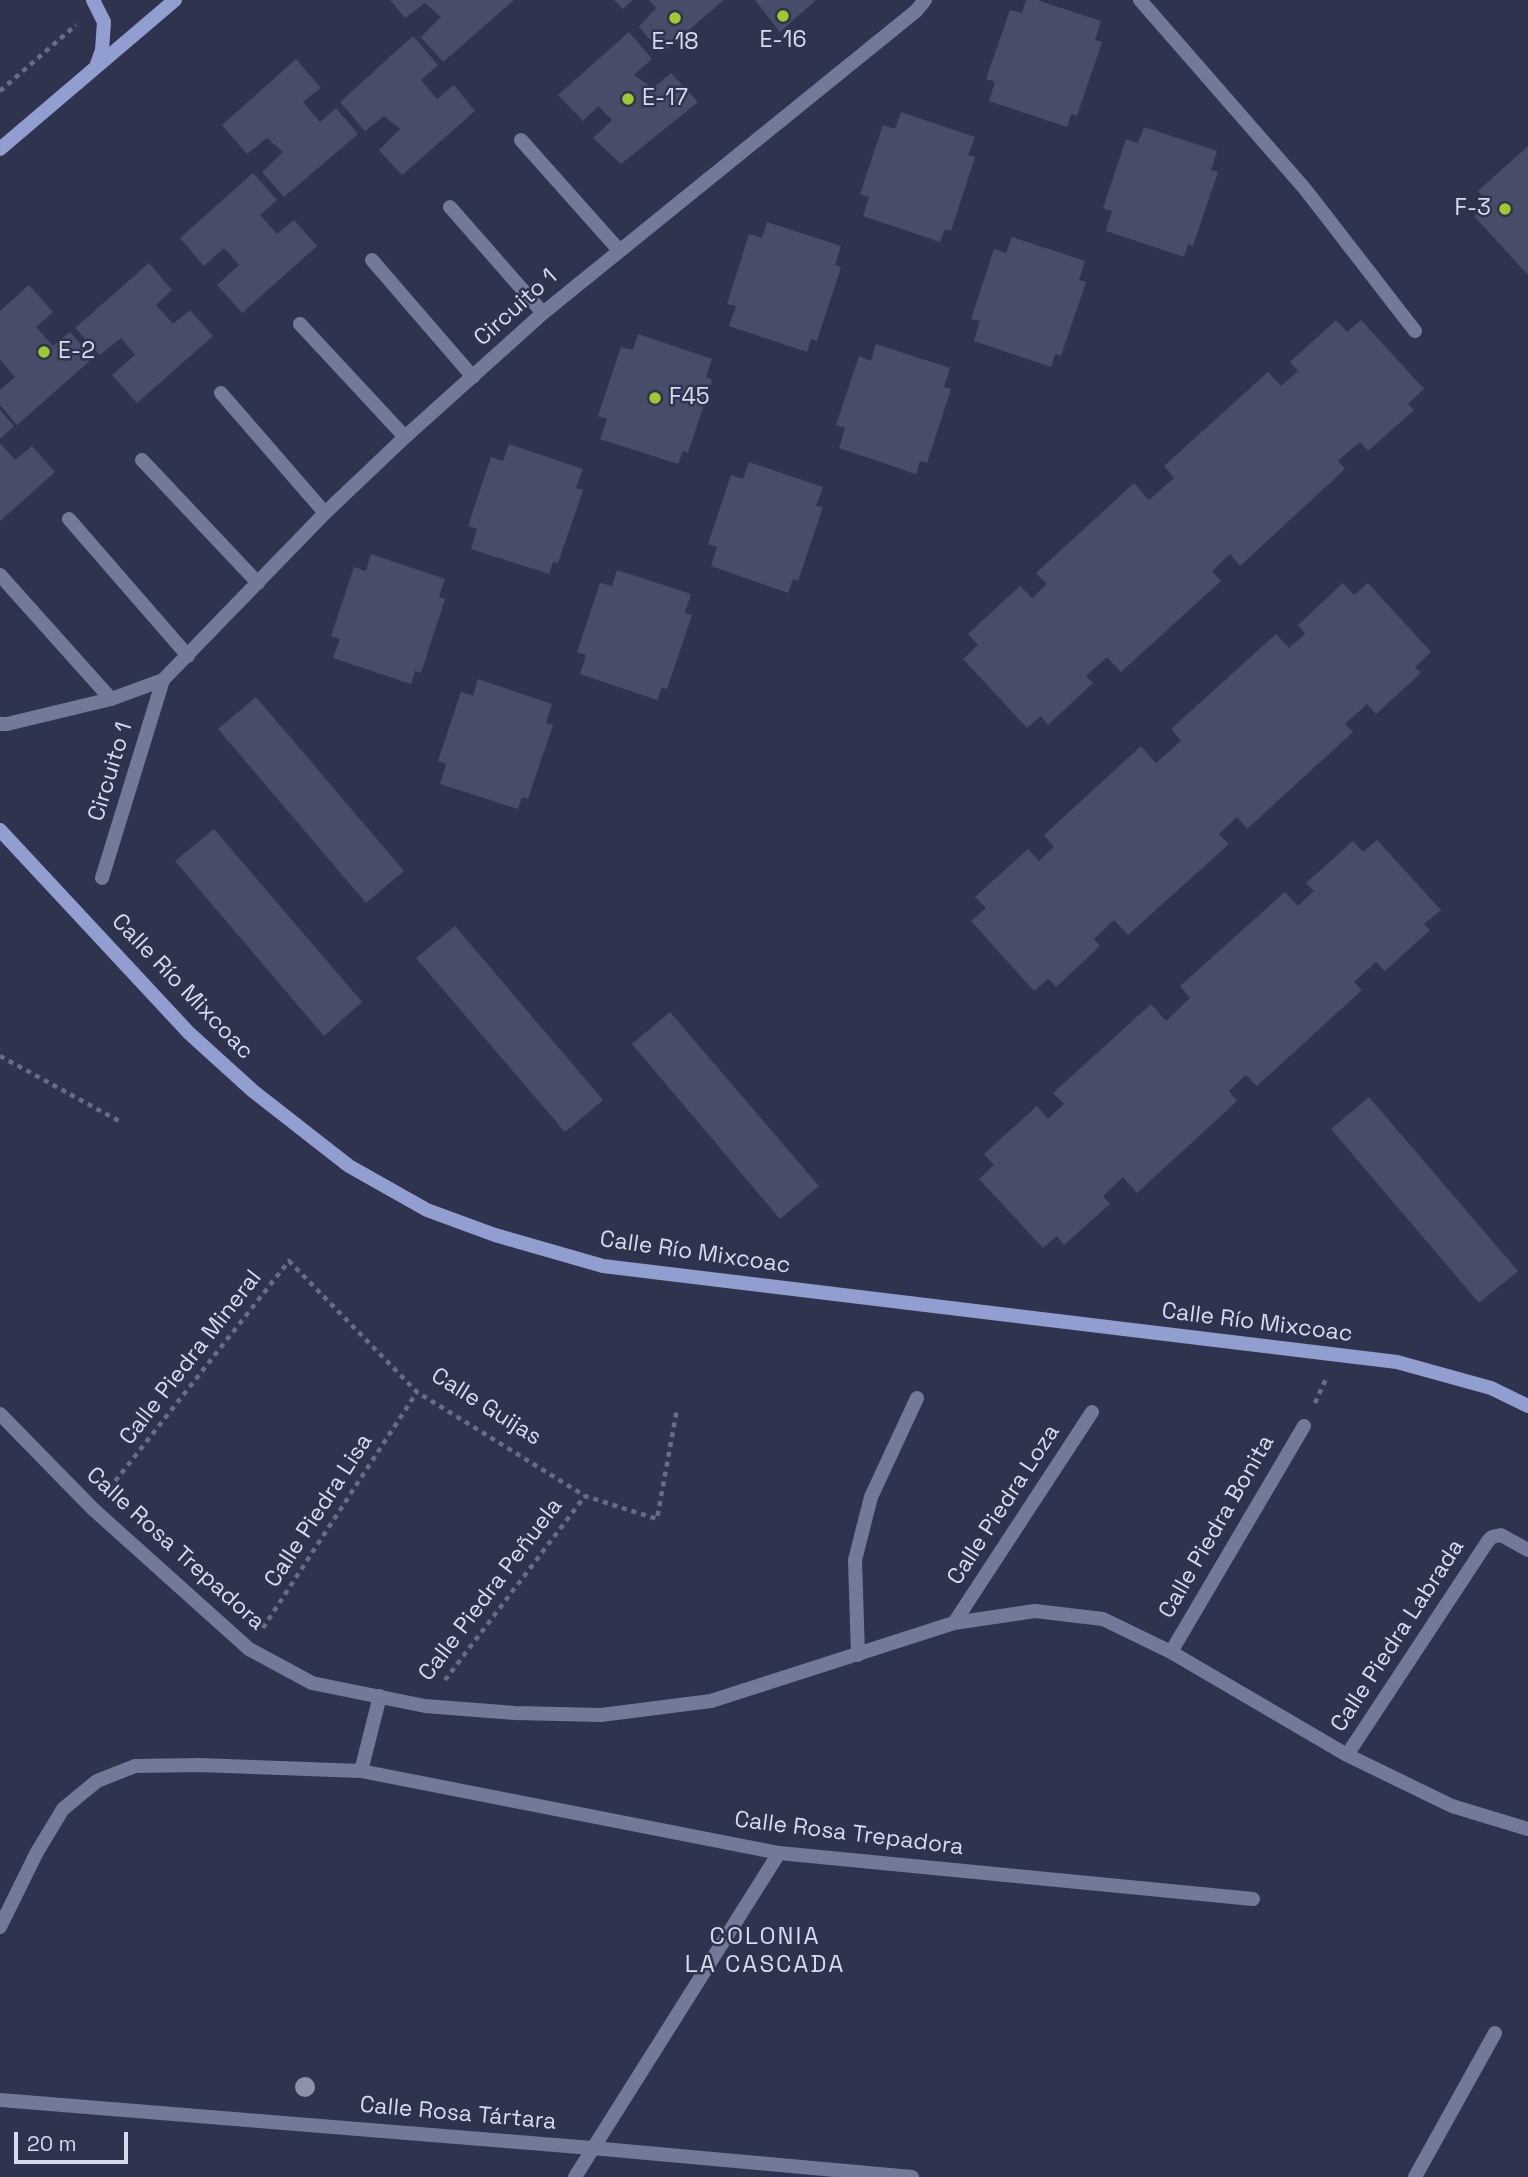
<!DOCTYPE html>
<meta charset="utf-8">
<style>
body{margin:0}
#map{position:relative;width:1528px;height:2177px;overflow:hidden;background:#2f344e;font-family:"Space Grotesk",sans-serif}
canvas{display:block}
.scale{position:absolute;left:14px;top:2132px;width:114px;height:32px;box-sizing:border-box;border:4px solid #d7dbec;border-top:0;padding-left:9px;font-size:21px;line-height:24px;white-space:nowrap;color:#d7dbec;-webkit-text-stroke:5px #2f344e;paint-order:stroke}
</style>
<div id="map">
<canvas width="1528" height="2177"></canvas>
<div class="scale">20 m</div>
</div>
<script>
const g = document.querySelector('canvas').getContext('2d');
g.lineJoin = 'round';
function fillPath(path, color) { g.fillStyle = color; g.fill(path, 'evenodd'); }
const shape = rows => new Path2D(rows.map(r => 'M' + r).join(''));
function strokePath(path, color, width, dash) { g.strokeStyle = color; g.lineWidth = width; g.lineCap = dash ? 'butt' : 'round'; g.setLineDash(dash || []); g.stroke(path); }
function drawText(font, color, halo, rows, align = 'center') {
  g.font = font + ' "Space Grotesk",sans-serif'; g.lineWidth = 5; g.setLineDash([]); g.textBaseline = 'middle'; g.strokeStyle = halo; g.fillStyle = color; for (const [text, x, y, turn = 0] of rows) {
    g.save(); g.translate(x, y); g.rotate((+turn || 0) * Math.PI / 180); g.textAlign = isNaN(turn) ? turn : align; if (halo) g.strokeText(text, 0, 0); g.fillText(text, 0, 0); g.restore();
  }
}
fillPath(shape([
 [390,0,514,0,443,62,421,37,441,17,425,3,405,18],
 [614,0,633,0,623,9],
 [649,0,724,0,662,53,639,27,656,8],
 [755,0,816,0,780,32],
 [1026,0,1037,0,1101,21,1095,40,1102,42,1077,116,1071,114,1067,127,989,101,995,82,986,79,1010,10,1022,13],
 [629,32,652,59,634,75,653,88,671,73,698,102,621,164,593,138,612,120,598,106,583,121,558,95],
 [413,36,438,65,421,80,437,99,454,85,475,111,402,175,379,150,400,129,384,116,365,131,340,102],
 [296,59,321,88,303,102,320,122,336,108,358,134,284,197,262,172,283,152,267,138,247,154,222,125],
 [901,112,975,137,968,155,975,157,951,231,945,229,940,242,863,216,869,197,860,194,883,125,895,129],
 [1144,127,1217,151,1211,170,1218,172,1193,246,1188,244,1184,257,1106,231,1112,211,1103,208,1126,139,1138,143],
 [1528,146,1528,275,1474,216,1489,202,1478,191],
 [253,173,277,200,260,215,277,234,294,220,317,246,242,313,217,285,239,265,224,248,204,266,180,238],
 [767,222,841,246,835,265,841,267,817,341,811,339,807,352,729,326,736,306,727,304,749,234,762,238],
 [1012,237,1085,261,1079,280,1086,282,1061,356,1055,354,1051,367,974,341,980,321,971,319,994,249,1006,253],
 [149,263,172,290,156,305,173,324,190,310,213,336,137,403,112,375,135,355,121,338,100,355,75,328],
 [29,285,53,312,36,327,53,346,70,332,93,358,17,425,0,405,0,390,15,377,0,359,0,311],
 [1336,320,1347,332,1361,320,1424,389,1408,404,1414,410,1368,451,1360,442,1338,461,1345,469,1240,566,1230,554,1212,571,1221,581,1121,672,1107,657,1086,676,1093,683,1048,725,1041,716,1027,728,963,659,978,645,968,634,1020,586,1032,598,1047,584,1036,573,1134,483,1149,500,1174,478,1164,466,1268,372,1281,386,1298,371,1290,362],
 [638,334,712,359,706,377,712,380,688,453,683,451,678,464,600,439,607,419,598,416,621,347,633,350],
 [876,344,950,368,944,387,951,389,927,463,920,461,916,474,839,448,845,428,836,425,859,356,871,361],
 [0,410,14,426,0,439],
 [0,443,15,460,32,446,55,472,0,521],
 [509,444,583,469,576,488,583,490,558,563,553,562,549,574,471,549,477,529,468,526,491,457,503,461],
 [749,462,823,487,816,506,823,507,798,581,793,579,788,593,711,566,717,547,708,544,731,475,743,479],
 [371,554,445,579,439,597,445,599,421,673,415,671,411,684,333,658,340,639,331,636,354,567,366,571],
 [617,570,691,594,685,613,692,615,667,689,662,687,657,700,580,674,586,655,577,652,600,583,612,586],
 [1343,583,1354,595,1368,583,1431,652,1415,667,1421,673,1376,714,1367,704,1345,724,1353,732,1247,829,1237,817,1219,834,1229,844,1128,935,1114,920,1094,939,1100,946,1056,987,1048,979,1034,991,971,921,986,908,975,897,1028,849,1039,861,1054,847,1044,835,1141,746,1156,763,1181,741,1171,729,1276,634,1289,648,1305,634,1298,625],
 [478,679,552,704,546,723,553,725,528,799,522,797,518,809,440,784,446,764,438,761,461,692,473,696],
 [256,697,404,871,366,903,218,729],
 [214,829,362,1002,324,1036,175,861],
 [1377,840,1441,910,1424,924,1430,930,1385,971,1376,962,1354,982,1362,990,1257,1086,1246,1075,1229,1091,1237,1101,1137,1193,1123,1177,1103,1196,1110,1204,1064,1245,1057,1236,1043,1248,979,1179,994,1165,984,1154,1037,1106,1048,1119,1064,1104,1053,1093,1151,1004,1166,1021,1190,998,1180,986,1285,892,1298,906,1314,891,1306,883,1353,841,1363,852],
 [455,926,603,1100,565,1132,416,958],
 [670,1012,819,1186,780,1219,632,1044],
 [1369,1097,1518,1271,1479,1303,1331,1129]
]), '#474d68');
strokePath(shape([
 [0,91,76,25],
 [0,1056,119,1121],
 [1315,1403,1326,1379],
 [109,1489,289,1261,417,1392,585,1496,657,1519,677,1409],
 [263,1628,417,1392],
 [445,1680,585,1496]
]), '#696d84', 4.5, [5, 5]);
strokePath(shape([
 [1140,0,1305,189,1415,331],
 [521,140,618,249],
 [450,207,543,313],
 [372,260,473,377],
 [300,324,405,437],
 [221,393,325,513],
 [142,460,258,583],
 [69,519,188,656],
 [0,575,111,699],
 [102,878,163,680]
]), '#727999', 14);
strokePath(shape([
 [0,724,7,724,111,699,163,680,325,513,405,437,543,313,916,11,925,0],
 [0,1414,93,1509,249,1649,312,1683,425,1706,515,1713,601,1715,711,1701,954,1623,1035,1611,1103,1619,1171,1652,1347,1755,1452,1806,1528,1829],
 [954,1623,1092,1412],
 [1171,1652,1304,1426],
 [858,1655,855,1560,871,1497,917,1398],
 [1347,1755,1488,1541,1492,1537,1501,1535,1528,1550],
 [361,1771,380,1696],
 [0,1927,37,1852,63,1809,97,1781,135,1766,199,1765,361,1771,779,1853,1253,1899],
 [0,2100,592,2148,912,2177],
 [575,2177,779,1853],
 [1415,2177,1495,2033]
]), '#727999', 14);
strokePath(shape([
 [93,0,104,22,102,50,97,64],
 [0,149,175,0],
 [0,830,189,1033,253,1091,349,1166,427,1210,495,1235,603,1266,1397,1362,1491,1388,1528,1406]
]), '#939ed0', 14);
g.fillStyle = '#8c92a8';
for (const [x, y] of [
 [305,2087]
]) { g.beginPath(); g.arc(x, y, 10, 0, 2 * Math.PI); g.fill(); }
for (const [x, y, r, color] of [
 [783,16,7,"#9eca2f"],
 [675,18,7,"#9eca2f"],
 [628,99,7,"#9eca2f"],
 [1505,209,7,"#9eca2f"],
 [44,352,7,"#9eca2f"],
 [655,398,7,"#9eca2f"]
]) { const dot = new Path2D(); dot.arc(x, y, r, 0, 2 * Math.PI); g.fillStyle = color; g.fill(dot); strokePath(dot, '#2f344e', 2.5); }
drawText('23px', '#d7dbec', '#2f344e', [
 ["E-16",783,41,"center"],
 ["E-18",675,43,"center"],
 ["E-17",642,99],
 ["F-3",1491,209,"right"],
 ["E-2",58,352],
 ["F45",669,398]
], 'left');
drawText('23px', '#d7dbec', '#2f344e', [
 ["Circuito 1",516,308,-42],
 ["Circuito 1",111,772,-73],
 ["Calle Río Mixcoac",182,987,46],
 ["Calle Río Mixcoac",695,1253,8],
 ["Calle Río Mixcoac",1257,1323,7],
 ["Calle Piedra Mineral",191,1358,-52],
 ["Calle Guijas",486,1407,32],
 ["Calle Piedra Loza",1004,1505,-57],
 ["Calle Piedra Lisa",319,1511,-57],
 ["Calle Piedra Bonita",1217,1527,-60],
 ["Calle Rosa Trepadora",175,1549,42],
 ["Calle Piedra Peñuela",491,1590,-53],
 ["Calle Piedra Labrada",1398,1636,-57],
 ["Calle Rosa Trepadora",849,1834,7],
 ["Calle Rosa Tártara",458,2114,5]
]);
g.letterSpacing = '2px';
drawText('24px', '#d7dbec', '#2f344e', [
 ["COLONIA",765,1937],
 ["LA CASCADA",765,1965]
]);
g.letterSpacing = '0px';
</script>
